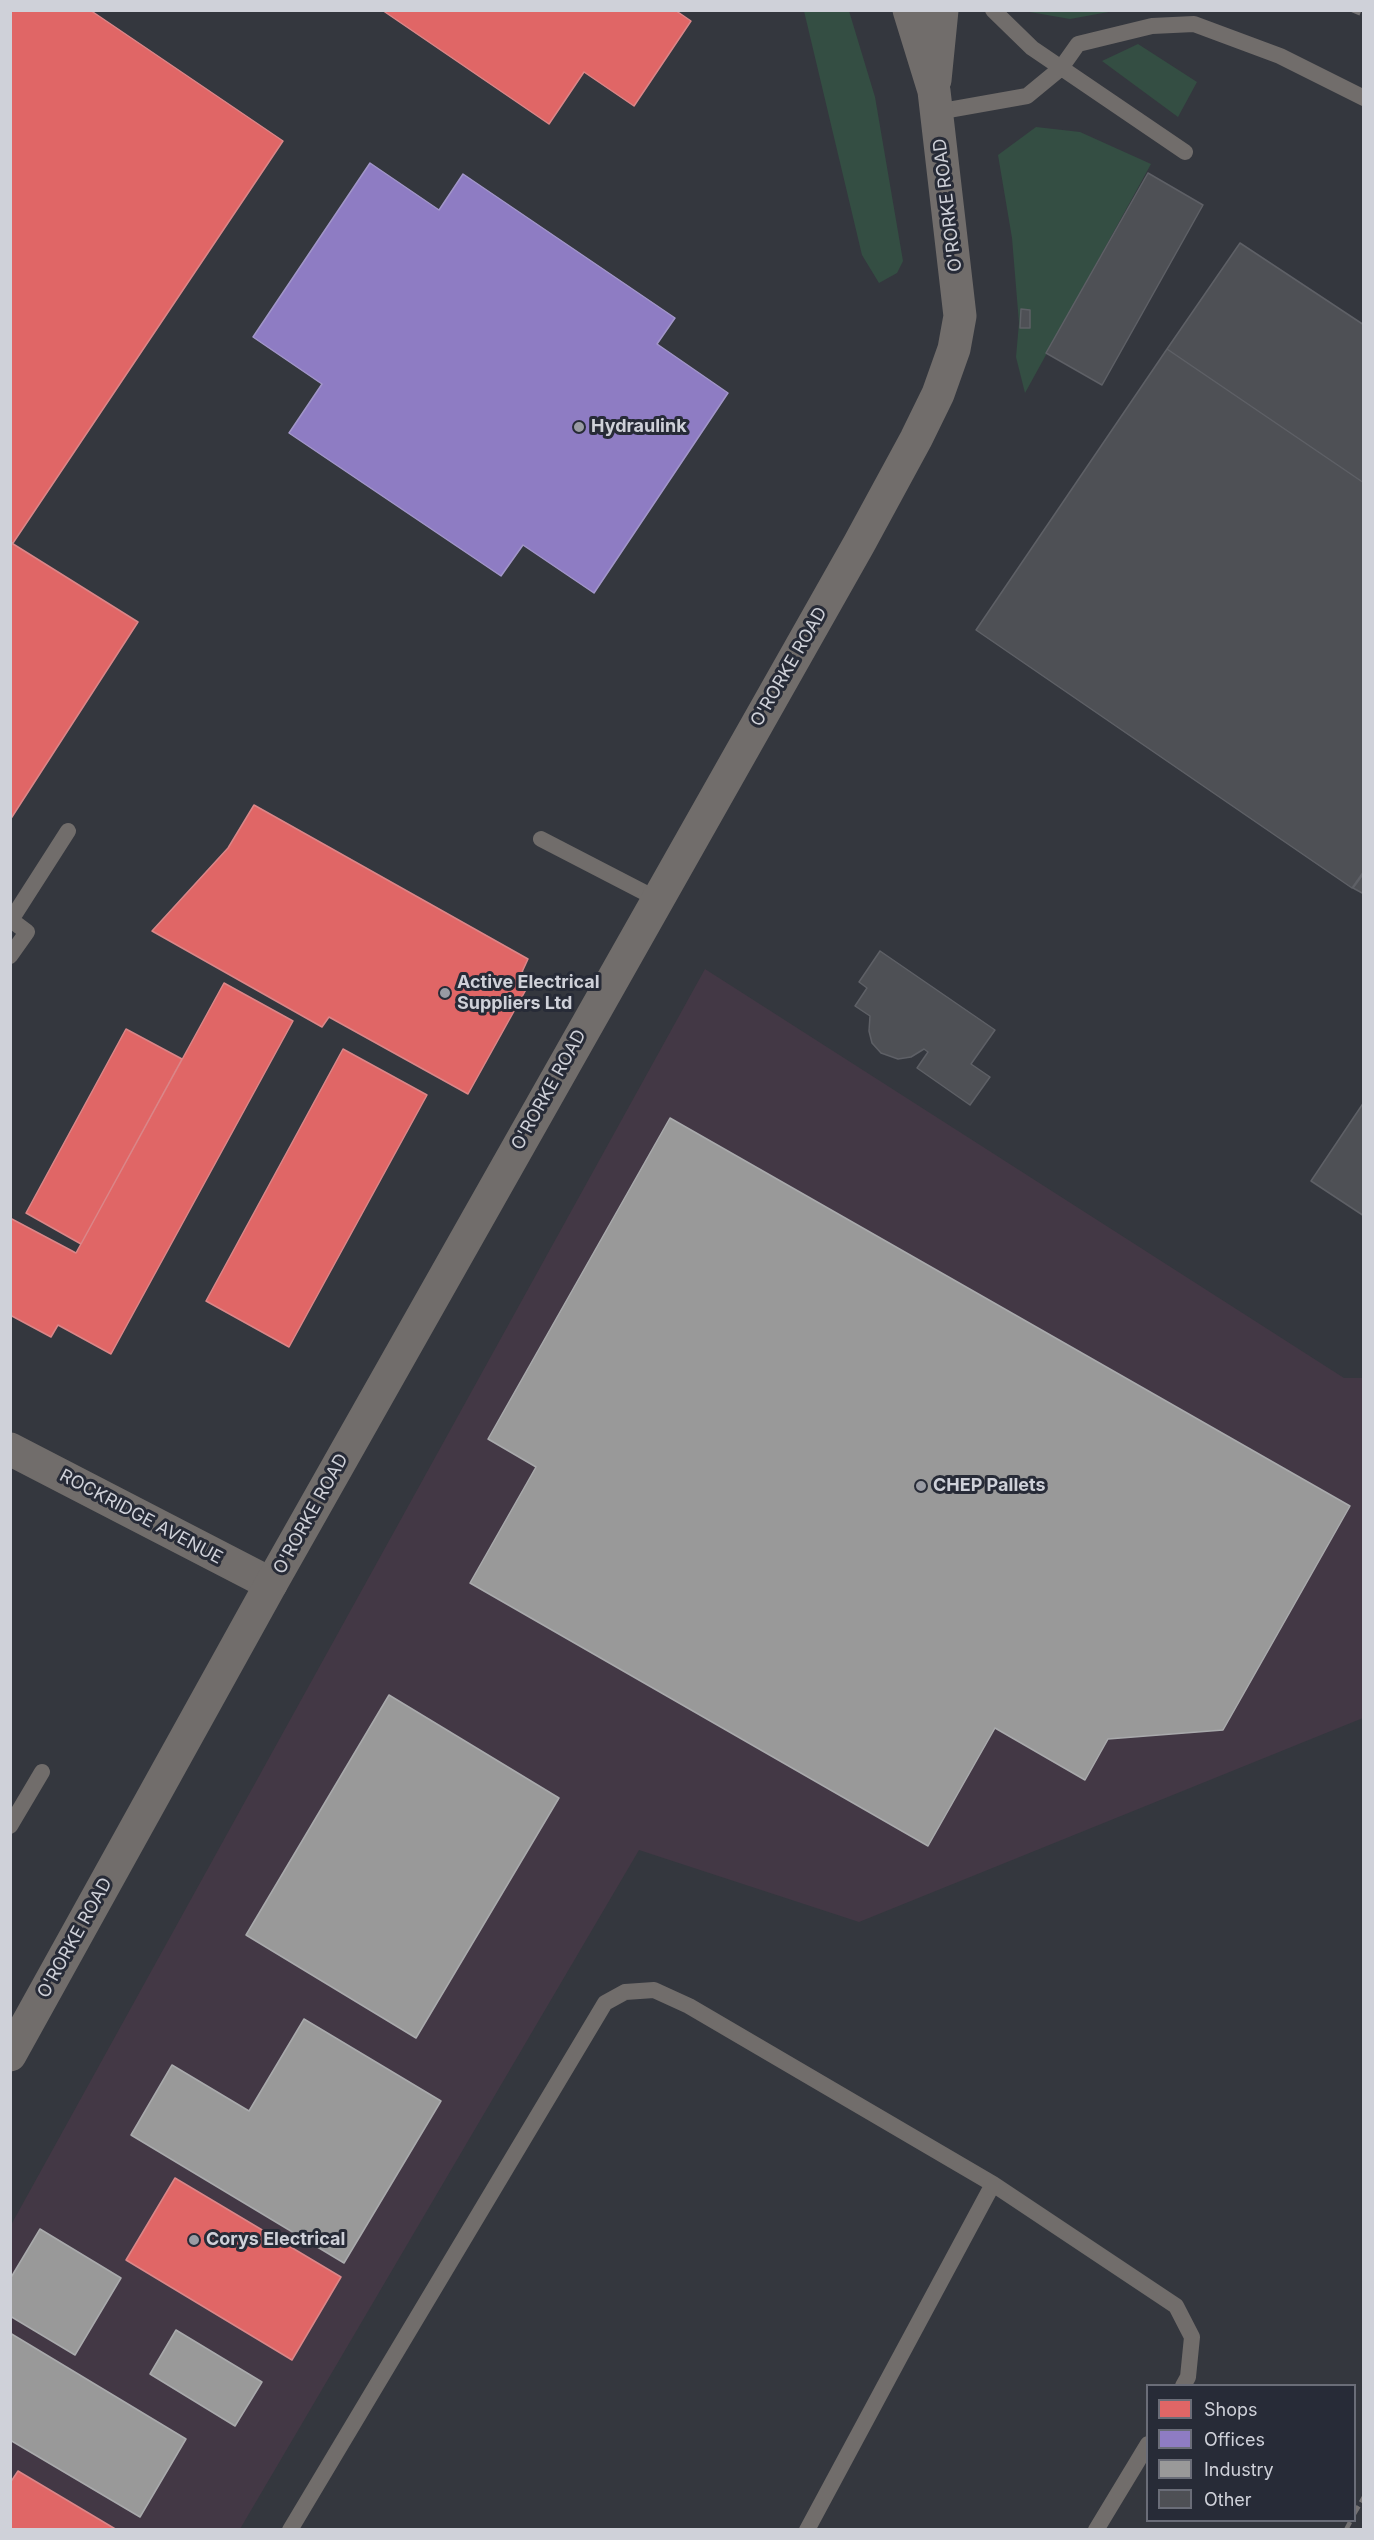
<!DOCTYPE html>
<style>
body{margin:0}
#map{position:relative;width:1374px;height:2540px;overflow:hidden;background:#34373e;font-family:Inter,sans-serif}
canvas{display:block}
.frame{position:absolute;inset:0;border:12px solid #cfd1d9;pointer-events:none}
.legend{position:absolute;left:1146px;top:2384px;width:210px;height:138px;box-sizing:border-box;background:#272b37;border:2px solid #6a6d78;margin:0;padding:8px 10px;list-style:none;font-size:18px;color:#cfd1d9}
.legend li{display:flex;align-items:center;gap:12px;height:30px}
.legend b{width:30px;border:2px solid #6a6d78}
</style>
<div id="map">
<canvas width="1374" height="2540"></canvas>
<div class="frame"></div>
<ul class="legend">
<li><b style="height:16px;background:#e06666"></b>Shops</li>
<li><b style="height:16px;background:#8e7cc3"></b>Offices</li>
<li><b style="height:16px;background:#999"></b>Industry</li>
<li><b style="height:16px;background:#4e5055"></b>Other</li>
</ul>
</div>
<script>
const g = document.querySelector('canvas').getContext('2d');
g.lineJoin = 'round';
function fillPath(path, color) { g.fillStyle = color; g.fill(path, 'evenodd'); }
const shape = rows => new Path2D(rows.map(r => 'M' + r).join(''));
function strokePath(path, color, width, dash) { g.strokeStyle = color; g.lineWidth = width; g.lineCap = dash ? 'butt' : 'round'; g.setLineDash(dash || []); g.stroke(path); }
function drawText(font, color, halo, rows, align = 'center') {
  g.font = font + ' Inter,sans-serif'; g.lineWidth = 6; g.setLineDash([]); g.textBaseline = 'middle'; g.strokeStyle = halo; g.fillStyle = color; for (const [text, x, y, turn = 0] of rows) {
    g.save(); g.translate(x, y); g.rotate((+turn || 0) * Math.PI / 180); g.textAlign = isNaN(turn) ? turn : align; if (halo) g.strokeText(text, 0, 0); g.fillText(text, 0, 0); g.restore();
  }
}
fillPath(shape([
 [705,969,1344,1378,1363,1378,1363,1718,859,1922,639,1850,240,2529,11,2530,11,2225]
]), '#433845');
fillPath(shape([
 [804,11,849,11,875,97,903,261,897,273,879,283,862,255],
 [1024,11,1114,11,1070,19],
 [1138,44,1197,82,1178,117,1102,61],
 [1036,127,1080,132,1151,164,1025,393,1016,357,1019,323,1012,238,998,155]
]), '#344e43');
const shops = shape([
 [10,10,90,10,283,141,13,543,10,542,10,10],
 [382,10,675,10,691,21,634,106,584,72,549,124,382,10],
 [10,542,138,622,10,820,10,542],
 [254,805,528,959,522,972,533,977,468,1094,329,1017,322,1027,152,931,228,848,254,805],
 [224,983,293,1021,111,1354,58,1325,51,1337,10,1315,10,1218,76,1253,224,983],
 [126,1029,182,1059,81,1244,26,1213,126,1029],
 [343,1049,427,1095,289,1347,206,1301,343,1049],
 [175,2178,341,2277,292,2360,126,2260,175,2178],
 [18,2471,117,2530,10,2530,10,2483,18,2471]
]);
fillPath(shops, '#e06666');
strokePath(shops, '#db8688', 1.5);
const offices = shape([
 [370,163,439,210,463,174,675,318,657,344,728,393,594,593,523,545,501,576,289,433,322,384,253,337,370,163]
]);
fillPath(offices, '#8e7cc3');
strokePath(offices, '#a296ca', 1.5);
const industry = shape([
 [670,1118,1350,1506,1223,1730,1108,1739,1085,1780,995,1728,928,1846,470,1583,536,1467,488,1439,670,1118],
 [389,1695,559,1798,416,2038,246,1935,389,1695],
 [304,2019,441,2101,344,2263,131,2135,172,2065,249,2111,304,2019],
 [40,2229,121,2278,75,2355,10,2316,10,2279,40,2229],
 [176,2330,262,2382,235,2426,150,2374,176,2330],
 [10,2333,186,2439,140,2517,10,2440,10,2333]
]);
fillPath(industry, '#999');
strokePath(industry, '#a9aaac', 1.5);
const building = shape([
 [1148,173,1203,205,1102,385,1046,353,1148,173],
 [1240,243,1364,325,1364,483,1167,349,1240,243],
 [1021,309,1030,310,1030,328,1020,328,1021,309],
 [1167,349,1364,483,1364,871,1352,888,976,630,1167,349],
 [1364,873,1364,894,1353,888,1364,873],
 [880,951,995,1030,971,1064,990,1077,970,1105,917,1068,928,1052,924,1049,911,1057,898,1059,881,1053,872,1043,869,1031,870,1016,855,1006,867,988,859,982,880,951],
 [1364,1102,1364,1216,1311,1181,1364,1102]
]);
fillPath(building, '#4e5055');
strokePath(building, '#5e6066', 1.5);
strokePath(shape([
 [993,10,1032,48,1185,152],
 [937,112,1027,96,1061,68,1078,44,1152,26,1194,24,1280,56,1364,98],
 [541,839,657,899],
 [10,956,27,932,11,920,68,831],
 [10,1826,42,1772],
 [290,2530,605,2003,625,1992,654,1990,689,2006,993,2184,1176,2306,1192,2337,1188,2377,1183,2386],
 [807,2530,993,2184],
 [1096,2530,1148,2444]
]), '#716d6b', 16);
strokePath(shape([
 [10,1449,271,1584]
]), '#716d6b', 33);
strokePath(shape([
 [935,80,942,10],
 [10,2055,271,1584,859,544,916,439,938,394,954,349,960,316,934,91,909,10]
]), '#716d6b', 33);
strokePath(shape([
 [1352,10,1364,15],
 [1354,2514,1364,2497],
 [1346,2530,1351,2520]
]), '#737172', 4.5, [9, 4.5]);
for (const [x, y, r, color] of [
 [579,427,6,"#999ba3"],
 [445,993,6,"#999ba3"],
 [921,1486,6,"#999ba3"],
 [194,2240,6,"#999ba3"]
]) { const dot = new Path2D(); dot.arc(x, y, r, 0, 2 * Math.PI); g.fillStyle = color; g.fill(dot); strokePath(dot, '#272b37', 2); }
drawText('18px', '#cfd1d9', '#272b37', [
 ["O'RORKE ROAD",948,205,-97],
 ["O'RORKE ROAD",789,667,-60],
 ["O'RORKE ROAD",549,1090,-61],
 ["O'RORKE ROAD",311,1514,-61],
 ["ROCKRIDGE AVENUE",141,1517,28],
 ["O'RORKE ROAD",75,1938,-61]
]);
drawText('bold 18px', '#cfd1d9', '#272b37', [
 ["Hydraulink",591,427],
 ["Active Electrical",457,983],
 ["Suppliers Ltd",457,1004],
 ["CHEP Pallets",933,1486],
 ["Corys Electrical",206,2240]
], 'left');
</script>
